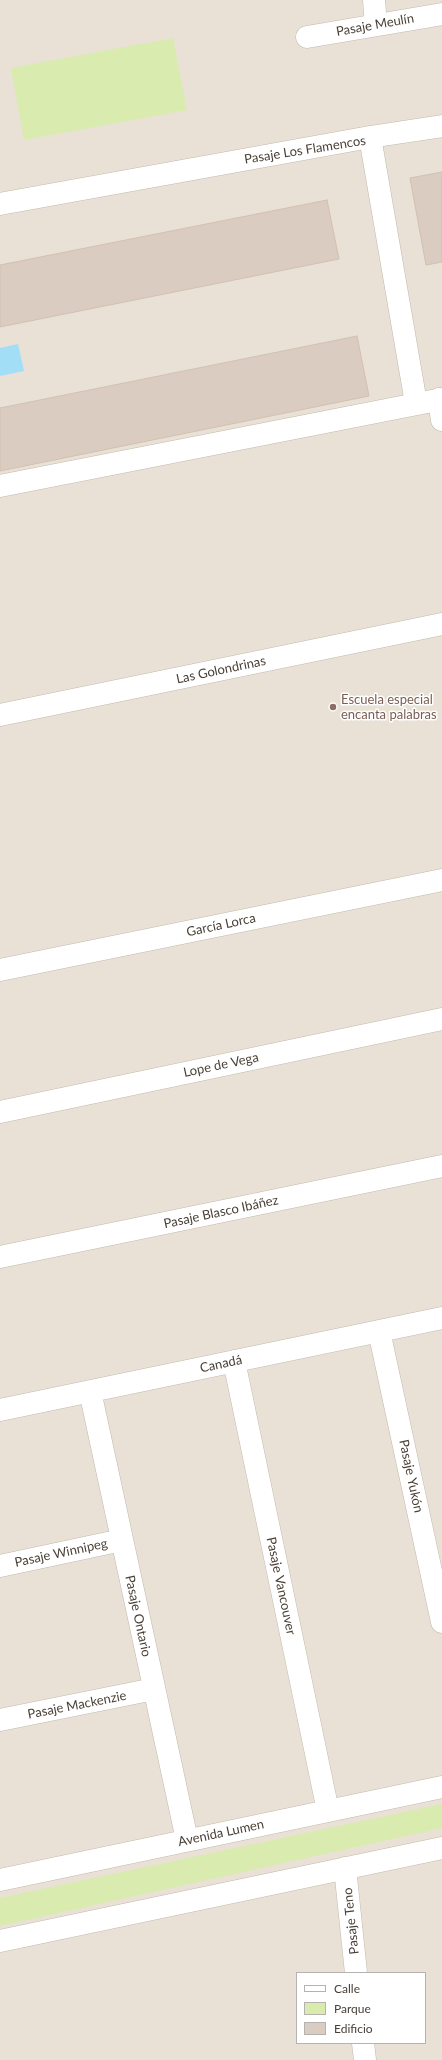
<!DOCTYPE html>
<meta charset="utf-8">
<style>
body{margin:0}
#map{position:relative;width:442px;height:2060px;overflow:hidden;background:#f5efe8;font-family:Lato,sans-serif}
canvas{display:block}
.legend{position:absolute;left:296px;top:1972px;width:130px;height:72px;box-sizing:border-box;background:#fff;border:1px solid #b6b2af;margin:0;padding:5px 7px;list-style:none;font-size:12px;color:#493f36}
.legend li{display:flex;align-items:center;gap:8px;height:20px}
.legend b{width:20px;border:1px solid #b6b2af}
</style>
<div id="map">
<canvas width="442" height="2060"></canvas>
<ul class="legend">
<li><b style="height:5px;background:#fff"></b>Calle</li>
<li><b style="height:11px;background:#d9ebaf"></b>Parque</li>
<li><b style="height:11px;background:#daccc0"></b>Edificio</li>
</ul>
</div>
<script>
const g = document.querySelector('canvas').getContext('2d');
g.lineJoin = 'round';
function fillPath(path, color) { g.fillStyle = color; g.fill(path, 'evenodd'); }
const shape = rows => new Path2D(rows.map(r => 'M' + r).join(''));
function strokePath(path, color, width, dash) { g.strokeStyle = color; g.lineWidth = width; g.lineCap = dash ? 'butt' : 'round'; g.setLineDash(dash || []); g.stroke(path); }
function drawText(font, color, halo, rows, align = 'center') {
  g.font = font + ' Lato,sans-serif'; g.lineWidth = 3; g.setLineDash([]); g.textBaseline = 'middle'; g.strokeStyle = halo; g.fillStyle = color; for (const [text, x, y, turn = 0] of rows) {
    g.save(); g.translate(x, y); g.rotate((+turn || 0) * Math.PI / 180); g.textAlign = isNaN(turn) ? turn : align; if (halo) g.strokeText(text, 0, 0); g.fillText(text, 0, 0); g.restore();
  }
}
fillPath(shape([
 [0,0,442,0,442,2060,0,2060],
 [297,1973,425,1973,425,2043,297,2043]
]), '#e9e1d6');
fillPath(shape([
 [173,38,187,110,24,140,11,68],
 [442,1804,442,1828,0,1926,0,1898]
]), '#d9ebaf');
fillPath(shape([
 [18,344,24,371,0,376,0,348]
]), '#a2def5');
const building = shape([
 [442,172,442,262,426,265,410,178,442,172],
 [327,200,339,259,0,327,0,265,327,200],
 [357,336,369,396,0,471,0,408,357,336]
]);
fillPath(building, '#daccc0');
strokePath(building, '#d3c0b0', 1);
const minor = shape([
 [374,0,376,25],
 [307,37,442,14],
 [370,137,442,126],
 [0,204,370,137,416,403],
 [439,399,442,420],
 [0,486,442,399],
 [0,715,442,624],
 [0,970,442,880],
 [0,1112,442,1019],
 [0,1257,442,1166],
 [379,1331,442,1622],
 [234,1361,328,1811],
 [90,1391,187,1840],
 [0,1410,442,1318],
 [0,1566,122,1540],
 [0,1720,154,1689],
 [345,1868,356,1973],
 [0,1880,442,1787],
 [0,1941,442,1848],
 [363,2043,365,2060]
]);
strokePath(minor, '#c4b9ad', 23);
strokePath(minor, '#fff', 22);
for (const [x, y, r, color] of [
 [333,707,4,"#8d6e63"]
]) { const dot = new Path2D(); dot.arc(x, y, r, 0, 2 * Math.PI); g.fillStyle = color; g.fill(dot); strokePath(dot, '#fff', 1.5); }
drawText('13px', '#493f36', '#fff', [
 ["Pasaje Meulín",375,25,-10],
 ["Pasaje Los Flamencos",305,150,-9],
 ["Las Golondrinas",221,670,-12],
 ["García Lorca",221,925,-12],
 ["Lope de Vega",221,1065,-12],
 ["Pasaje Blasco Ibáñez",221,1212,-12],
 ["Canadá",221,1364,-12],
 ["Pasaje Yukón",411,1476,78],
 ["Pasaje Winnipeg",61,1553,-12],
 ["Pasaje Vancouver",281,1586,78],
 ["Pasaje Ontario",138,1616,78],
 ["Pasaje Mackenzie",77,1705,-11],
 ["Avenida Lumen",221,1833,-12],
 ["Pasaje Teno",351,1921,-96]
]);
drawText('13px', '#785e54', '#fff', [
 ["Escuela especial",341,700],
 ["encanta palabras",341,715]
], 'left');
</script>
